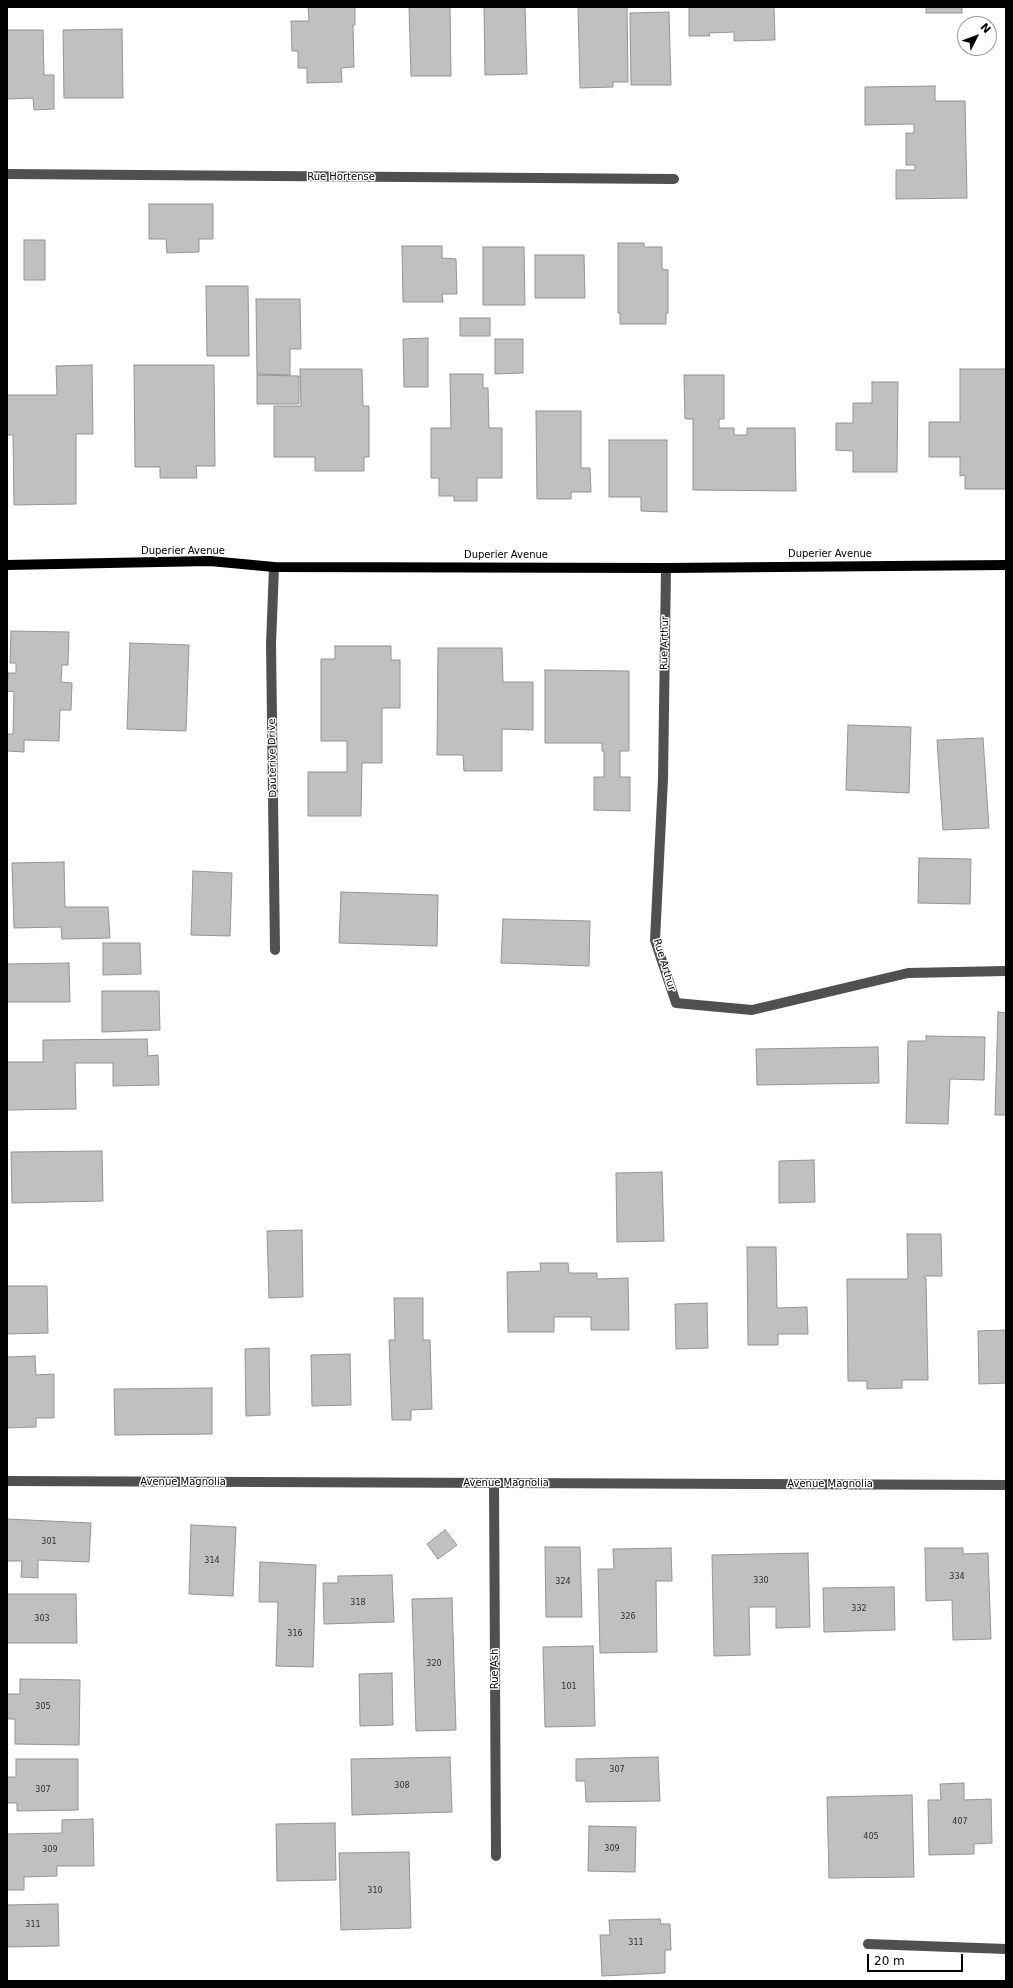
<!DOCTYPE html>
<style>
body{margin:0}
#map{position:relative;width:1013px;height:1988px;overflow:hidden;background:#fff;font-family:"DejaVu Sans",sans-serif}
canvas{display:block}
.frame{position:absolute;inset:0;border:8px solid #000;pointer-events:none}
.north{position:absolute;left:957px;top:16px;width:40px;height:40px;box-sizing:border-box;background:#fff;border:1px solid #999;border-radius:50%;rotate:48deg;font-size:11px;font-weight:700;line-height:16px;text-align:center;color:#000}
.north::after{content:'';display:block;margin:auto;width:14px;height:18px;background:#000;clip-path:polygon(50% 0,100% 100%,50% 72%,0 100%)}
.scale{position:absolute;left:867px;top:1954px;width:96px;height:18px;box-sizing:border-box;border:2px solid #000;border-top:0;padding-left:5px;font-size:12px;line-height:14px;white-space:nowrap;color:#000;-webkit-text-stroke:3px #fff;paint-order:stroke}
</style>
<div id="map">
<canvas width="1013" height="1988"></canvas>
<div class="frame"></div>
<div class="north">N</div>
<div class="scale">20 m</div>
</div>
<script>
const g = document.querySelector('canvas').getContext('2d');
g.lineJoin = 'round';
function fillPath(path, color) { g.fillStyle = color; g.fill(path, 'evenodd'); }
const shape = rows => new Path2D(rows.map(r => 'M' + r).join(''));
function strokePath(path, color, width, dash) { g.strokeStyle = color; g.lineWidth = width; g.lineCap = dash ? 'butt' : 'round'; g.setLineDash(dash || []); g.stroke(path); }
function drawText(font, color, halo, rows, align = 'center') {
  g.font = font + ' "DejaVu Sans",sans-serif'; g.lineWidth = 3; g.setLineDash([]); g.textBaseline = 'middle'; g.strokeStyle = halo; g.fillStyle = color; for (const [text, x, y, turn = 0] of rows) {
    g.save(); g.translate(x, y); g.rotate((+turn || 0) * Math.PI / 180); g.textAlign = isNaN(turn) ? turn : align; if (halo) g.strokeText(text, 0, 0); g.fillText(text, 0, 0); g.restore();
  }
}
const building = shape([
 [308,7,355,7,355,25,353,25,354,67,341,68,342,82,307,83,307,68,298,68,298,51,292,51,291,21,309,21,308,7],
 [409,7,450,7,451,76,411,76,409,7],
 [484,7,525,7,527,74,485,75,484,7],
 [578,7,627,7,628,82,613,82,613,87,580,88,578,7],
 [689,7,774,7,775,40,734,41,734,32,709,33,710,36,689,36,689,7],
 [926,7,962,7,962,13,926,13,926,7],
 [669,12,671,85,631,85,630,13,669,12],
 [122,29,123,98,64,98,63,30,122,29],
 [7,30,43,30,44,75,54,75,54,109,34,110,33,98,7,99,7,30],
 [935,86,935,101,965,101,967,198,896,199,896,170,915,170,915,165,906,165,906,133,914,133,914,124,865,125,865,87,935,86],
 [149,204,213,204,213,239,199,239,199,252,167,253,166,239,149,239,149,204],
 [24,240,45,240,45,280,24,280,24,240],
 [618,243,644,243,644,247,662,247,662,269,668,270,668,313,666,313,666,324,620,324,620,313,618,313,618,243],
 [402,246,442,246,442,258,456,259,457,294,442,294,443,302,403,302,402,246],
 [483,247,524,247,525,305,483,305,483,247],
 [535,255,584,255,585,298,535,298,535,255],
 [206,286,248,286,249,356,207,356,206,286],
 [256,299,300,299,301,349,290,349,290,375,257,374,256,299],
 [460,318,490,318,490,336,460,336,460,318],
 [428,338,428,387,404,387,403,339,428,338],
 [495,339,523,339,523,373,495,374,495,339],
 [92,365,93,434,76,434,76,504,14,505,13,435,7,435,7,395,57,395,56,366,92,365],
 [134,365,214,365,215,466,196,466,197,478,160,478,160,467,135,467,134,365],
 [300,369,362,369,363,406,369,406,369,457,364,457,364,471,315,471,315,457,274,457,274,406,301,406,300,369],
 [960,369,1006,369,1006,489,965,489,965,475,960,476,960,457,929,457,929,422,960,422,960,369],
 [450,374,483,374,483,388,488,388,489,428,502,428,502,478,477,478,477,501,454,501,454,496,439,496,439,478,431,478,431,428,451,428,450,374],
 [257,375,299,376,299,404,257,404,257,375],
 [684,375,724,375,724,419,719,419,719,428,734,428,734,435,747,435,747,428,795,428,796,491,693,490,693,419,685,419,684,375],
 [872,382,898,382,897,472,853,472,853,451,836,450,836,423,853,423,853,403,872,403,872,382],
 [536,411,581,411,581,468,590,468,591,492,571,492,571,499,537,499,536,411],
 [609,440,667,440,667,512,641,511,641,497,609,497,609,440],
 [11,631,69,632,68,665,62,665,61,682,72,683,71,710,60,710,59,741,24,740,24,752,7,751,7,734,13,734,14,692,7,691,8,673,16,673,16,663,10,663,11,631],
 [130,643,189,645,186,731,127,729,130,643],
 [335,646,391,646,391,660,400,660,400,708,382,708,382,763,362,763,361,816,308,816,308,772,347,772,347,741,321,741,321,659,335,659,335,646],
 [438,648,502,648,503,682,533,682,533,730,502,729,502,771,464,771,463,755,437,755,438,648],
 [545,670,629,671,629,751,620,751,620,777,630,777,630,811,594,810,594,777,604,777,604,751,602,751,602,743,545,743,545,670],
 [848,725,911,727,909,793,846,790,848,725],
 [983,738,989,828,943,830,937,740,983,738],
 [919,858,971,859,970,904,918,903,919,858],
 [64,862,65,907,108,907,110,938,62,939,61,927,14,928,12,863,64,862],
 [193,871,232,873,230,936,191,935,193,871],
 [341,892,438,895,437,946,339,943,341,892],
 [503,919,590,921,589,966,501,963,503,919],
 [103,943,140,943,141,974,103,975,103,943],
 [69,963,70,1002,7,1002,7,964,69,963],
 [102,991,159,991,160,1030,102,1032,102,991],
 [998,1012,1006,1013,1006,1115,995,1115,998,1012],
 [926,1036,985,1037,984,1080,950,1079,948,1124,906,1123,908,1041,926,1041,926,1036],
 [147,1039,148,1056,158,1055,159,1085,113,1086,113,1063,75,1063,76,1109,7,1110,7,1062,43,1062,43,1040,147,1039],
 [878,1047,879,1083,757,1085,756,1049,878,1047],
 [102,1151,103,1201,12,1203,11,1152,102,1151],
 [814,1160,815,1202,779,1203,779,1161,814,1160],
 [662,1172,664,1241,617,1242,616,1173,662,1172],
 [302,1230,303,1297,269,1298,267,1231,302,1230],
 [907,1234,941,1234,942,1276,925,1276,924,1278,926,1278,928,1380,902,1380,902,1388,867,1389,867,1381,848,1381,847,1279,908,1279,907,1234],
 [747,1247,776,1247,777,1308,807,1307,808,1334,778,1334,778,1345,748,1345,747,1247],
 [540,1263,568,1263,569,1273,597,1273,597,1279,628,1278,629,1330,591,1330,591,1317,554,1317,554,1332,508,1332,507,1272,541,1271,540,1263],
 [7,1286,47,1286,48,1333,7,1334,7,1286],
 [394,1298,423,1298,423,1340,430,1340,432,1409,411,1410,411,1420,392,1420,389,1340,395,1340,394,1298],
 [707,1303,708,1348,676,1349,675,1304,707,1303],
 [1006,1330,1006,1383,979,1384,978,1331,1006,1330],
 [269,1348,270,1415,246,1416,245,1349,269,1348],
 [350,1354,351,1405,312,1406,311,1355,350,1354],
 [35,1356,36,1375,54,1374,54,1418,36,1418,36,1427,7,1428,7,1357,35,1356],
 [212,1388,212,1434,115,1435,114,1389,212,1388],
 [7,1519,91,1523,89,1562,38,1560,38,1578,21,1577,22,1561,7,1561,7,1519],
 [191,1525,236,1527,233,1596,189,1594,191,1525],
 [445,1530,457,1545,438,1559,427,1544,445,1530],
 [545,1547,580,1547,582,1617,546,1617,545,1547],
 [671,1548,672,1581,656,1581,657,1652,600,1653,598,1569,614,1569,613,1549,671,1548],
 [925,1548,963,1548,963,1554,988,1553,991,1639,953,1640,952,1600,926,1601,925,1548],
 [808,1553,810,1627,776,1628,776,1607,749,1607,750,1655,714,1656,712,1555,808,1553],
 [260,1562,316,1565,313,1667,276,1666,278,1602,259,1602,260,1562],
 [392,1575,394,1622,324,1624,323,1583,338,1583,338,1576,392,1575],
 [894,1587,895,1630,824,1632,823,1588,894,1587],
 [7,1594,76,1594,77,1643,7,1643,7,1594],
 [452,1598,456,1730,416,1731,412,1599,452,1598],
 [593,1646,595,1726,545,1727,543,1647,593,1646],
 [392,1673,393,1725,360,1726,359,1674,392,1673],
 [20,1679,80,1680,79,1745,15,1744,15,1719,7,1719,7,1694,20,1694,20,1679],
 [450,1757,452,1812,352,1815,351,1759,450,1757],
 [658,1757,660,1801,586,1802,585,1781,576,1781,576,1759,658,1757],
 [16,1759,78,1759,78,1810,17,1811,17,1803,7,1803,7,1777,16,1777,16,1759],
 [964,1783,964,1800,991,1799,992,1843,974,1844,974,1854,929,1855,928,1800,941,1800,940,1784,964,1783],
 [912,1795,914,1877,829,1878,827,1797,912,1795],
 [93,1819,94,1866,57,1866,57,1876,24,1877,24,1890,7,1890,7,1834,62,1833,62,1820,93,1819],
 [335,1823,336,1880,277,1881,276,1824,335,1823],
 [589,1826,636,1827,635,1872,588,1871,589,1826],
 [409,1852,411,1928,341,1930,339,1853,409,1852],
 [58,1904,59,1946,7,1947,7,1905,58,1904],
 [660,1919,661,1924,670,1924,671,1950,665,1950,665,1973,602,1976,600,1935,610,1935,609,1920,660,1919]
]);
fillPath(building, '#c0c0c0');
strokePath(building, '#949494', 1);
strokePath(shape([
 [7,174,674,179],
 [274,567,271,644,275,950],
 [666,568,663,779,655,940,676,1003,752,1010,908,973,1006,971],
 [7,1481,1006,1485],
 [494,1483,496,1856],
 [868,1944,1006,1949]
]), '#505050', 10);
strokePath(shape([
 [7,565,210,561,274,567,666,568,1006,565]
]), '#000', 10);
drawText('8px', '#303030', null, [
 ["301",49,1542],
 ["314",212,1561],
 ["334",957,1577],
 ["330",761,1581],
 ["324",563,1582],
 ["318",358,1603],
 ["332",859,1609],
 ["326",628,1617],
 ["303",42,1619],
 ["316",295,1634],
 ["320",434,1664],
 ["101",569,1687],
 ["305",43,1707],
 ["307",617,1770],
 ["308",402,1786],
 ["307",43,1790],
 ["407",960,1822],
 ["405",871,1837],
 ["309",612,1849],
 ["309",50,1850],
 ["310",375,1891],
 ["311",33,1925],
 ["311",636,1943]
]);
drawText('10px', '#000', '#fff', [
 ["Rue Hortense",341,177],
 ["Duperier Avenue",183,551],
 ["Duperier Avenue",830,554],
 ["Duperier Avenue",506,555],
 ["Rue Arthur",665,643,-89],
 ["Dauterive Drive",273,758,-91],
 ["Rue Arthur",664,965,73],
 ["Avenue Magnolia",183,1482],
 ["Avenue Magnolia",506,1483],
 ["Avenue Magnolia",830,1484],
 ["Rue Ash",495,1669,-90]
]);
</script>
